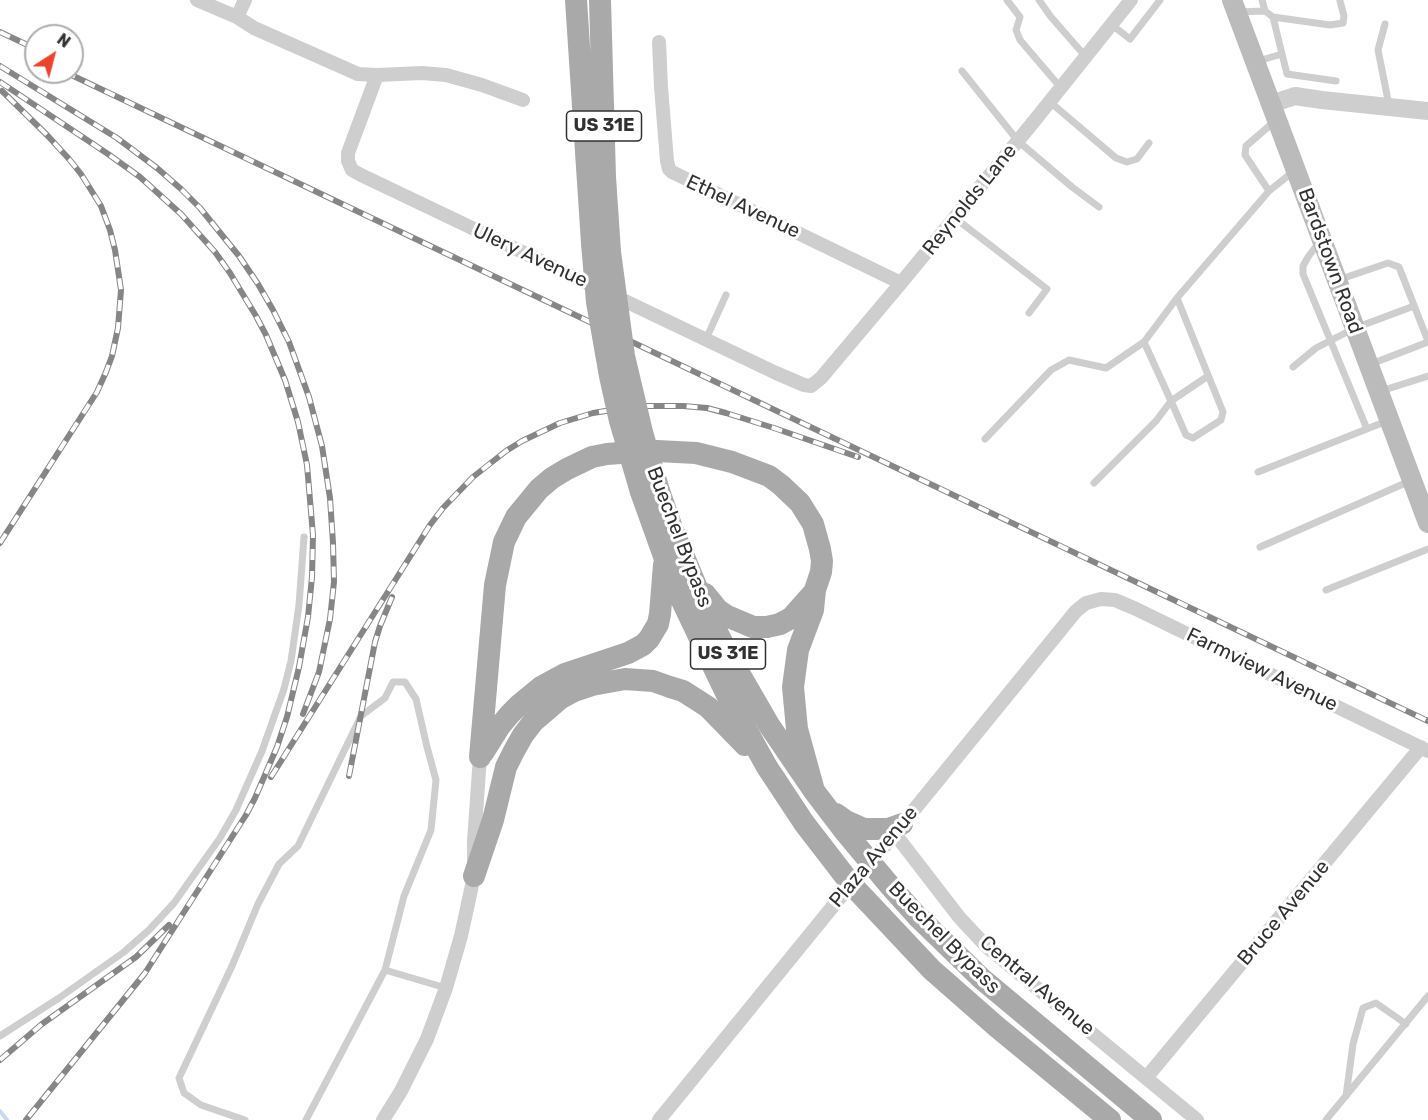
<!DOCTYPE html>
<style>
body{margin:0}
#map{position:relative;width:1428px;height:1120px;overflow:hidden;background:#fff;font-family:Rubik,sans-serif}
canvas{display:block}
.north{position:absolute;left:24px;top:24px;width:60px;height:60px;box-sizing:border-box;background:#fff;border:2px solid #adadad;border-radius:50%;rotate:36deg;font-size:16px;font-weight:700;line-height:24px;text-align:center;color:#313131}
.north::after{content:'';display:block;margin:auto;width:21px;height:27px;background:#ee422d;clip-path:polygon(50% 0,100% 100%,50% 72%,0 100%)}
</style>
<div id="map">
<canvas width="1428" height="1120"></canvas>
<div class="north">N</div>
</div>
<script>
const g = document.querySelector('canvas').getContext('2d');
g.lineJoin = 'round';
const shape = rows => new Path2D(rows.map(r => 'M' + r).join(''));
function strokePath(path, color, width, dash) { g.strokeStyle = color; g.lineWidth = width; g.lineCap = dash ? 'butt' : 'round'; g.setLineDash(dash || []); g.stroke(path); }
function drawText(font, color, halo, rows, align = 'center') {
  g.font = font + ' Rubik,sans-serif'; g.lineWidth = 6; g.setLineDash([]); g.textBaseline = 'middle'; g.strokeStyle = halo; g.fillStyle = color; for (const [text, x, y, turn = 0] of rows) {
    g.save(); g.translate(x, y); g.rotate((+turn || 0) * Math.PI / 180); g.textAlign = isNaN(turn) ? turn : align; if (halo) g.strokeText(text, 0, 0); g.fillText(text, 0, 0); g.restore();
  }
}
strokePath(shape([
 [0,1111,7,1120]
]), '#cadaee', 4);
strokePath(shape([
 [1007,0,1020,17,1016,30,1020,40,1061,88],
 [1039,0,1051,17,1086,57],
 [1262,0,1265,11],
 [1238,12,1265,11,1273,17,1282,54,1258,61],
 [1273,17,1330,25,1343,23,1344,16,1340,1],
 [1385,24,1378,50,1389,105],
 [1112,25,1130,39,1160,0],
 [1282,54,1287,74,1336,81],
 [962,71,1018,141,1072,187,1099,207],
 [1050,102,1116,158,1127,162,1137,159,1149,143],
 [1269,191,1245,155,1246,146,1275,121],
 [955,218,1047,289,1029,313],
 [1320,241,1308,257,1303,266,1303,274,1367,429],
 [1338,280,1388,263,1399,267,1428,341],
 [1177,298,1223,412,1221,420,1193,438,1186,435,1171,401,1208,376],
 [706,339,726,295],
 [1371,364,1428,342],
 [1293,367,1316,348,1355,328,1414,306],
 [1381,391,1428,376],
 [985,439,1051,370,1069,360,1106,368,1144,342],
 [1258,472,1387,421],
 [1094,483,1156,421,1171,401,1144,342,1177,298,1269,191,1294,171],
 [1260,547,1410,481],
 [1326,590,1428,549],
 [385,970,446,988],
 [0,1036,59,998,124,952,149,930,174,903,220,838,236,810,262,751,284,689,291,661,299,605,304,537],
 [1346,1096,1353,1044,1363,1008,1376,1003,1406,1024],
 [245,1120,201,1105,184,1093,179,1078,232,966,258,904,279,864,298,846,361,716,385,698,393,682,405,682,416,699,427,747,436,780,431,830,404,896,385,970,306,1120],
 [1326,1120,1428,996]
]), '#cecece', 7);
strokePath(shape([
 [197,0,237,17,254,28,358,74,377,75,422,73,446,75,482,85,523,100],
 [237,17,245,0],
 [659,42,661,87,667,161,669,169,672,172,901,283],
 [377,75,348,153,348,161,352,170,361,175,776,373,804,385,811,386,821,378,901,283,1035,120,1131,0],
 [895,834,959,917,986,946,1197,1120],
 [1146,1078,1421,747],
 [383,1120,401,1091,427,1039,446,988,461,936,474,876,474,841,480,757],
 [659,1120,851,884,878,854,1076,611,1086,603,1101,599,1115,600,1136,609,1428,751]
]), '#cecece', 14);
strokePath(shape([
 [1271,104,1295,96,1322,100,1428,111]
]), '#cecece', 18);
strokePath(shape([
 [1232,0,1428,523]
]), '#bbb', 20);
strokePath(shape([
 [576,0,592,243],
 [600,0,605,177,610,252],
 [659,491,672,528,707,612,728,654,769,725,814,791,846,833,891,887,917,916,982,979,1151,1120],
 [641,492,665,559,683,603,727,695,767,767,804,823,851,884,932,970,997,1027,1110,1120],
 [705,594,718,610,727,616,753,627,767,627,780,624,791,618,815,591],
 [483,753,500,726,510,714,519,705,541,687,565,674,628,653,643,645,649,639,658,624,660,614,664,565],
 [480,757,495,585,504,542,516,517,539,489,552,478,567,469,592,457,607,454,634,452,657,451,696,453,732,462,769,476,781,485,800,503,813,524,820,549,822,561,821,572,815,590,813,610,798,650,793,687,797,729,814,791],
 [836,814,846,821,864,829,888,829,902,824],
 [474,876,493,820,506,767,514,751,523,735,533,722,561,698,574,691,592,685,625,679,653,681,670,687,683,691,708,707,745,745]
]), '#a9a9a9', 22);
const rail = shape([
 [0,32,36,49],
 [0,66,117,138,157,168,181,189,200,208,239,256,258,284,273,310,289,342,309,397,322,446,330,498,333,543,334,582,330,619,319,672,303,714],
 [65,72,1428,721],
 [0,82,108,154,140,177,181,214,215,252,230,273,256,316,266,335,285,380,298,422,307,465,313,535,312,577,308,617,299,667,287,717,277,747,255,798,246,815,145,973,26,1120],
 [0,543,97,392,106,372,112,356,118,328,121,290,115,250,110,230,101,206,81,174,69,159,47,135,2,91],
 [349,776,375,642,380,626,392,597],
 [271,777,430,525,443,508,473,477,506,451,522,441,560,423,593,413,618,409,643,406,683,406,707,408,726,413,774,428,858,457],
 [0,1060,42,1024,136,957,169,925]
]);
strokePath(rail, '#868686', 6);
strokePath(rail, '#fff', 4, [11]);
strokePath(shape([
 [592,243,597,302,610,376,620,421,641,492],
 [610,252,624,356,642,432,659,491]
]), '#a9a9a9', 22);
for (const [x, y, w] of [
 [604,126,75],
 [728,654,75]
]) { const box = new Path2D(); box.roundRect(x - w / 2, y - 15, w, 30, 4.5); g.fillStyle = '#fff'; g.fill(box); strokePath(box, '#313131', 1.5); }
drawText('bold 18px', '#313131', null, [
 ["US 31E",604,126],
 ["US 31E",728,654]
]);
drawText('20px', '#313131', '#fff', [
 ["Reynolds Lane",970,200,-51],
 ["Ethel Avenue",743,207,25],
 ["Ulery Avenue",530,256,25],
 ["Bardstown Road",1330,261,70],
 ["Buechel Bypass",679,537,69],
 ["Farmview Avenue",1262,670,26],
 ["Plaza Avenue",874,857,-50],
 ["Bruce Avenue",1284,913,-50],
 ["Buechel Bypass",944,938,45],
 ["Central Avenue",1037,986,40]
]);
</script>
